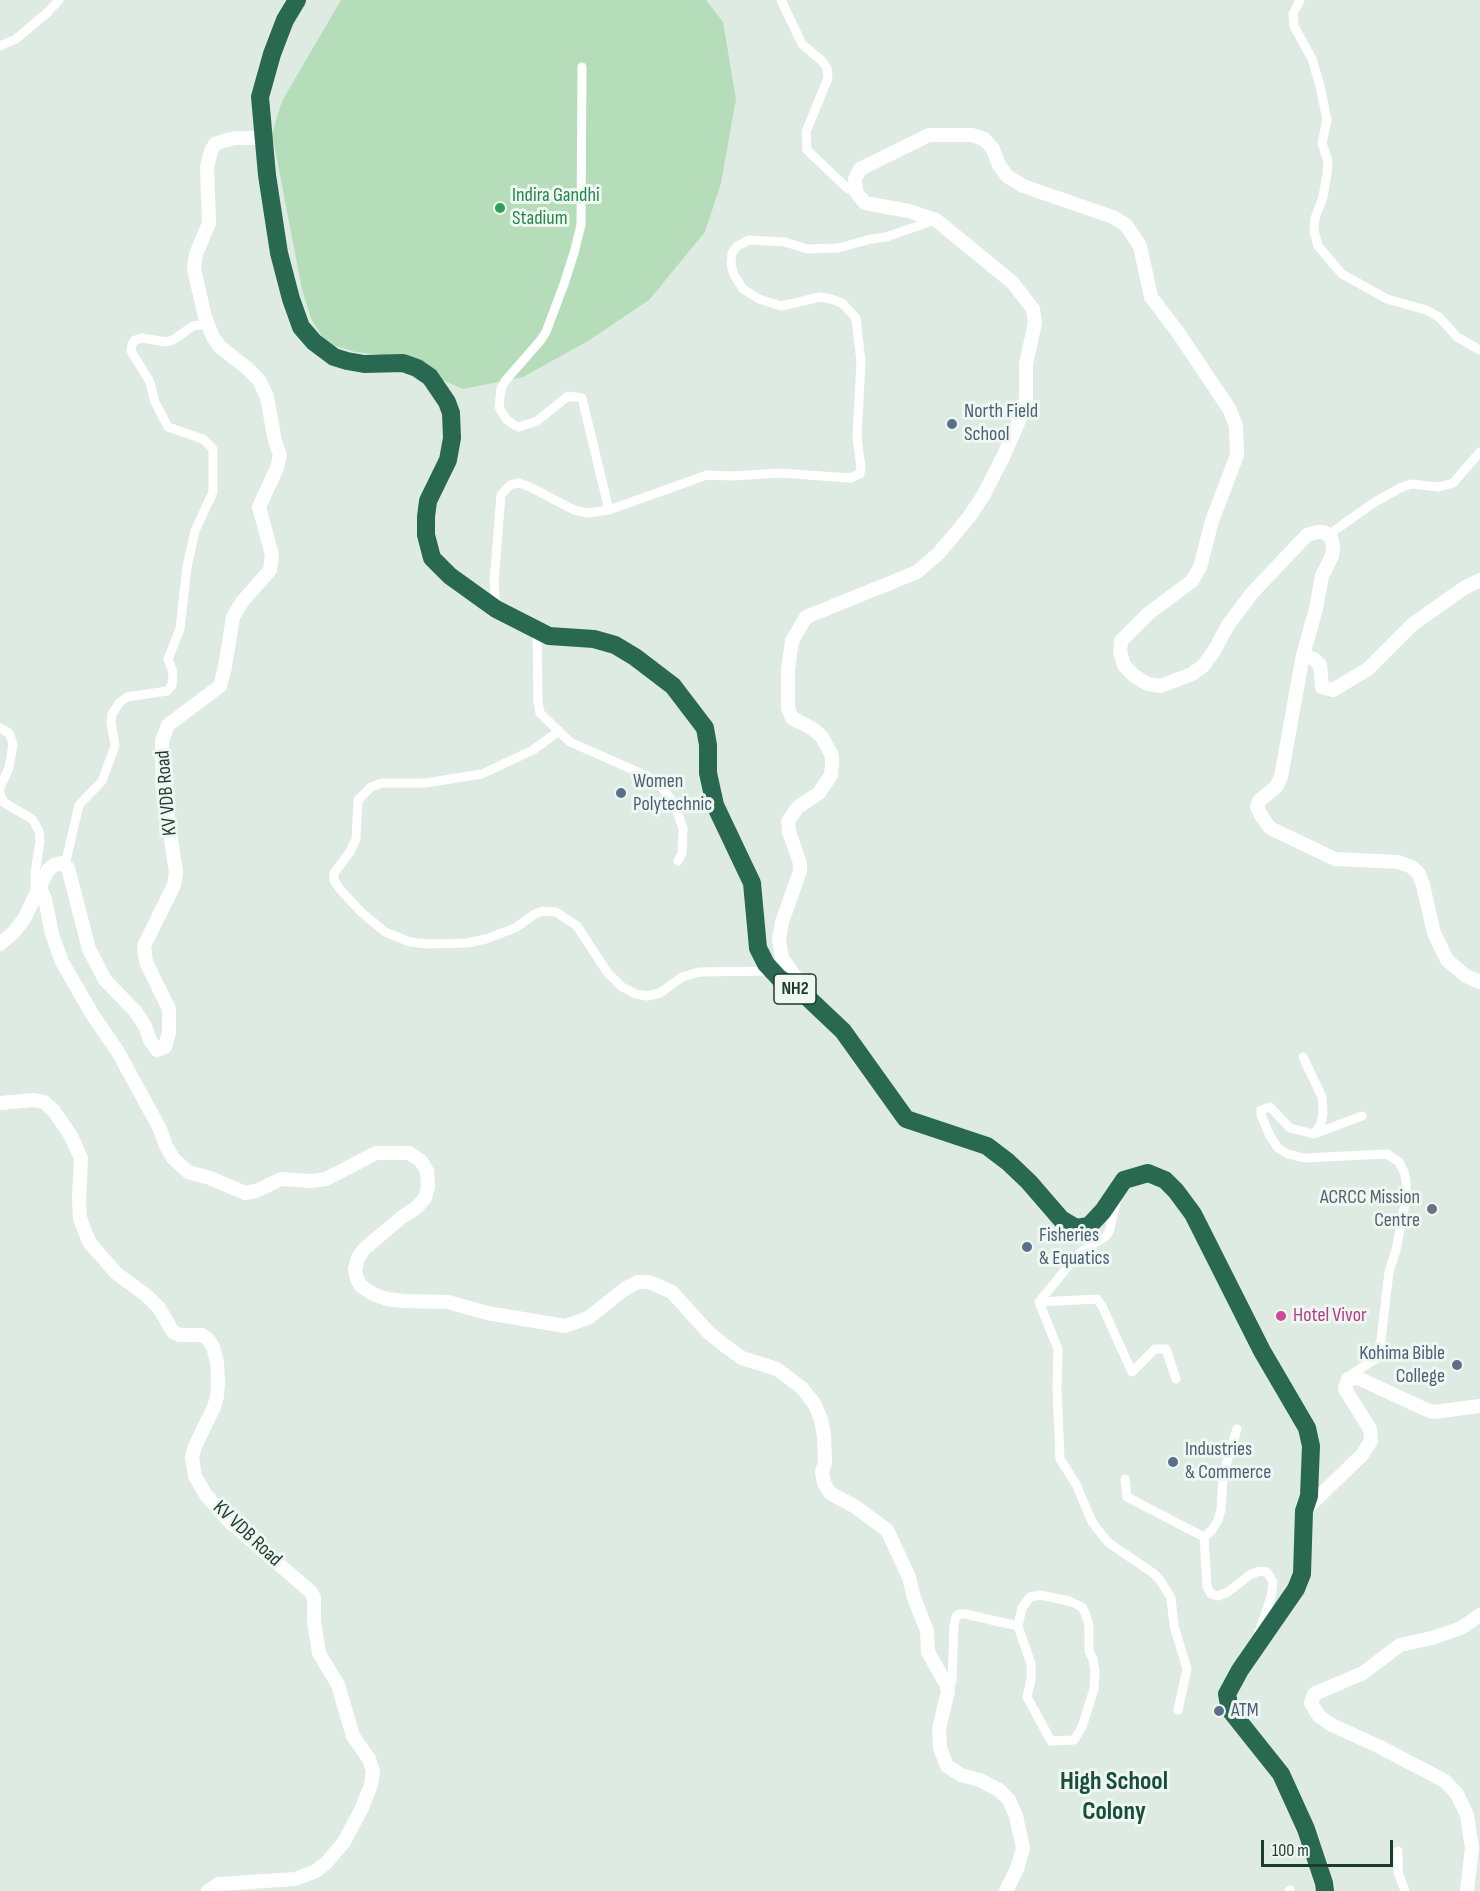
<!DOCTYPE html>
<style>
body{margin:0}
#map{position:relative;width:1480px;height:1891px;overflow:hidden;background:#deebe3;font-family:"Sofia Sans Condensed",sans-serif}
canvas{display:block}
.scale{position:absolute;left:1261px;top:1840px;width:132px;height:27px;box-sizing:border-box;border:3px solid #1e3b2f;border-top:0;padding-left:8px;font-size:18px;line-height:21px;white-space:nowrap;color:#1e3b2f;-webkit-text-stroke:4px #eef7f1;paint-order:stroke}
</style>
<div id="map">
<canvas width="1480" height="1891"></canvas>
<div class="scale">100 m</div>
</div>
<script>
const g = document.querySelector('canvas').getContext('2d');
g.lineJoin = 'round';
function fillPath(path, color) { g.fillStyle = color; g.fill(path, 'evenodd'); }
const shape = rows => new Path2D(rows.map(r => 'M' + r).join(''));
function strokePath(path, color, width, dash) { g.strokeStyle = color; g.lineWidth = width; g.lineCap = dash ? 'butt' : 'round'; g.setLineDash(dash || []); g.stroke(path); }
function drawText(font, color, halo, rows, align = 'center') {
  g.font = font + ' "Sofia Sans Condensed",sans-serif'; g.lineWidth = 6; g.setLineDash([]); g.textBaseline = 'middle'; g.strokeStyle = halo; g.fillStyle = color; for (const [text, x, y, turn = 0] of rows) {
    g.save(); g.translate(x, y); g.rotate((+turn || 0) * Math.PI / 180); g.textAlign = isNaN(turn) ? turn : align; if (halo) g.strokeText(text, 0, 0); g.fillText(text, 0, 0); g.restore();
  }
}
fillPath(shape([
 [341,0,706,0,723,22,736,99,721,183,705,232,649,300,588,341,523,377,463,389,440,379,418,359,355,352,326,343,311,319,302,289,272,134,282,101]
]), '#b5ddba');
strokePath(shape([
 [781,0,802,44,822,61,827,68,828,78,806,132,807,150,847,188,856,192],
 [1300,0,1293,14,1294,26,1312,59,1320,86,1327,120,1322,143,1328,161,1327,174,1323,197,1315,218,1314,231,1318,246,1342,274,1387,299,1426,310,1439,317,1457,337,1480,350],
 [0,46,16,39,48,12,59,0],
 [582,67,581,225,574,253,564,284,546,332,540,341,505,381,501,389,499,407,506,419,514,425,519,427,537,421,568,396,582,398,609,510],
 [1328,535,1375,502,1400,488,1411,484,1439,487,1453,483,1480,452],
 [496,609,494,582,501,495,510,485,518,483,528,486,574,510,588,513,609,510,707,475,732,476,779,473,850,478,860,474,861,468,857,437,861,362,856,318,842,303,831,299,820,297,781,306,759,299,743,289,734,275,731,264,732,253,737,246,749,240,785,242,807,249,838,248,871,239,886,237,935,220],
 [537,630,538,702,540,713,570,742,645,775,657,782,665,791,674,804,683,828,682,853,678,861],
 [0,728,9,733,13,744,9,768,0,788],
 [559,731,533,750,482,774,425,783,382,783,371,787,358,800,356,839,350,852,334,873,334,880,339,888,361,912,385,932,410,942,428,944,467,943,486,939,515,928,535,914,543,911,556,912,577,926,607,972,622,987,636,994,647,996,660,993,682,977,699,972,771,971],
 [0,793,3,802,32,819,39,831,40,841,35,873,35,891],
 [65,865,79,805,102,781,115,746,111,722,112,714,119,703,127,697,167,691,172,685,173,672,168,659,180,629,187,567,195,531,213,492,213,449,203,439,168,427,155,402,150,382,131,351,132,344,135,340,142,338,166,342,173,340,193,326,208,324],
 [1303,1057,1322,1097,1323,1113,1321,1124,1314,1134],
 [1117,1199,1109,1232,1105,1237,1079,1253,1039,1302,1058,1349,1057,1389,1060,1459,1076,1484,1092,1522,1102,1535,1109,1543,1153,1573,1160,1580,1171,1598,1174,1626,1187,1669,1178,1710],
 [1039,1302,1097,1299,1102,1306,1132,1372,1155,1349,1166,1349,1176,1379],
 [1348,1379,1353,1373,1379,1357,1389,1272,1396,1250,1406,1199,1406,1180,1404,1172,1399,1162,1387,1154,1304,1158,1288,1154,1278,1148,1270,1136,1261,1115,1261,1110,1270,1107,1290,1128,1314,1134,1362,1116],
 [1237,1429,1223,1475,1221,1510,1218,1520,1212,1530,1204,1537,1207,1587,1211,1594,1218,1596,1228,1592,1251,1574,1260,1571,1267,1572,1273,1582,1271,1597,1259,1632],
 [1125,1479,1127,1497,1204,1537],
 [948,1691,952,1681,954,1625,956,1617,959,1614,965,1614,1018,1626,1031,1664,1031,1680,1027,1697,1051,1741,1074,1740,1082,1727,1094,1689,1095,1672,1093,1659,1089,1651,1089,1625,1085,1613,1082,1607,1069,1601,1040,1595,1030,1597,1022,1608,1018,1626],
 [1398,1851,1398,1872,1405,1891],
 [1289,1891,1290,1890]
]), '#fff', 9);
strokePath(shape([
 [1303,655,1281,777,1276,787,1259,801,1257,807,1262,817,1270,828,1335,859,1398,862,1412,867,1419,874,1423,885,1434,933,1447,960,1466,976,1480,982],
 [40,887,45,899,52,934,62,962,92,1014,118,1052,160,1129,166,1146,173,1158,188,1172,210,1178,245,1193,256,1191,281,1179,311,1181,326,1179,376,1153,409,1153,421,1161,427,1171,428,1187,425,1198,416,1208,402,1217,364,1249,358,1258,355,1269,357,1279,361,1286,373,1294,387,1299,403,1301,448,1302,487,1313,565,1326,588,1318,626,1288,638,1282,649,1282,672,1292,708,1332,724,1345,742,1358,777,1369,802,1388,814,1403,821,1419,824,1436,825,1462,822,1472,824,1483,830,1493,854,1506,887,1530,909,1577,914,1598,927,1631,928,1652,946,1684,948,1691,939,1729,940,1748,947,1766,961,1775,980,1780,999,1790,1009,1800,1016,1816,1023,1848,1017,1869,1006,1891],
 [0,944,14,932,24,919,48,870,54,865,61,863,68,868,89,949,105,980,135,1011,145,1026,150,1040,157,1050,165,1047,169,1033,169,1009,146,962,144,946,174,885,176,872,163,786,162,741,168,725,220,686,225,667,233,617,242,602,270,570,272,555,259,507,277,468,280,455,275,441,267,397,259,380,247,368,220,347,213,337,205,317,194,269,196,254,209,223,207,167,211,151,215,144,223,141,235,138,263,138],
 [807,993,782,958,779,939,782,922,800,871,800,863,789,832,788,821,798,807,819,793,831,775,832,765,832,756,822,737,813,729,792,718,788,708,788,670,792,641,806,617,917,572,939,553,969,517,983,496,1003,457,1021,416,1026,398,1026,364,1035,323,1033,309,1012,282,936,220,909,211,865,203,856,192,855,179,860,169,929,135,972,135,984,139,993,149,999,165,1007,176,1023,186,1113,217,1126,225,1140,246,1151,297,1177,331,1230,410,1236,426,1237,455,1212,521,1200,567,1192,581,1149,613,1121,641,1120,652,1124,665,1133,675,1148,684,1161,686,1192,674,1203,666,1214,651,1228,625,1252,593,1307,535,1317,532,1324,532,1331,537,1333,547,1332,556,1322,576,1316,609,1303,655,1314,659,1320,665,1322,687,1333,690,1368,669,1413,624,1464,588,1480,580],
 [0,1103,34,1100,44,1102,54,1111,71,1136,81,1158,79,1198,80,1218,89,1242,116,1273,147,1296,159,1308,173,1332,180,1335,202,1335,208,1339,213,1347,217,1362,218,1384,217,1397,214,1407,195,1446,192,1458,195,1476,206,1495,230,1522,311,1592,314,1598,314,1622,319,1653,338,1685,353,1736,369,1759,373,1771,371,1785,362,1808,344,1842,326,1863,316,1871,295,1879,219,1884,208,1891],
 [1307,1508,1362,1455,1371,1441,1370,1429,1345,1389,1348,1379,1358,1378,1427,1410,1434,1412,1480,1406],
 [1467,1891,1472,1848,1467,1815,1457,1794,1445,1781,1380,1747,1332,1725,1319,1716,1311,1703,1314,1694,1363,1673,1400,1645,1432,1638,1461,1628,1480,1615]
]), '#fff', 14);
strokePath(shape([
 [297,0,285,20,272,54,260,97,267,175,279,253,291,299,301,327,314,342,334,357,347,361,364,364,403,363,417,368,430,377,447,402,451,413,452,438,448,460,428,501,426,517,426,535,432,558,450,576,496,609,549,636,594,639,615,645,635,657,673,686,705,728,708,745,708,773,715,805,752,883,758,948,766,964,779,978,806,996,843,1031,906,1119,987,1146,1008,1162,1029,1182,1061,1219,1076,1228,1089,1226,1103,1211,1124,1180,1148,1173,1165,1180,1176,1191,1193,1214,1262,1351,1307,1428,1311,1446,1309,1496,1304,1511,1302,1574,1296,1589,1240,1670,1227,1694,1230,1710,1281,1774,1306,1829,1324,1883,1325,1891]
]), '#296952', 18);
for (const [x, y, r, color] of [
 [500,208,6,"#2e9e5b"],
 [952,424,6,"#5c6f8a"],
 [621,793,6,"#5c6f8a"],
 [1432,1209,6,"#6b7280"],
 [1027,1247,6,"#5c6f8a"],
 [1281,1316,6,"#d1479c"],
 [1457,1365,6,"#5c6f8a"],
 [1173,1462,6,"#5c6f8a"],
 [1219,1711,6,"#5c6f8a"]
]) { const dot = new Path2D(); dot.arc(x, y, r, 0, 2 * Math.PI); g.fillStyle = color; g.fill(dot); strokePath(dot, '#eef7f1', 2); }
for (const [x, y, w] of [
 [795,989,42]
]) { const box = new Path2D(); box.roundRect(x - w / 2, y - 15, w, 30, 4.5); g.fillStyle = '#eef7f1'; g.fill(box); strokePath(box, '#1e3b2f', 1.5); }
drawText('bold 18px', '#1e3b2f', null, [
 ["NH2",795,989]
]);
drawText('20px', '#27864d', '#eef7f1', [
 ["Indira Gandhi",512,196],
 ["Stadium",512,219]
], 'left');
drawText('20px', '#4e5e75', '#eef7f1', [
 ["North Field",964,412],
 ["School",964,435],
 ["Women",633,782],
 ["Polytechnic",633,805],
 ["Fisheries",1039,1236],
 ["& Equatics",1039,1259],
 ["Kohima Bible",1445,1354,"right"],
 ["College",1445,1377,"right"],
 ["Industries",1185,1450],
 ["& Commerce",1185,1473],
 ["ATM",1231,1711]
], 'left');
drawText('20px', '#1e3b2f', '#eef7f1', [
 ["KV VDB Road",167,793,-95],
 ["KV VDB Road",247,1534,43]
]);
drawText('20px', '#5b616d', '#eef7f1', [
 ["ACRCC Mission",1420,1198],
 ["Centre",1420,1221]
], 'right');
drawText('20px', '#b23c85', '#eef7f1', [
 ["Hotel Vivor",1293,1316]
], 'left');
drawText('bold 26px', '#194e39', '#eef7f1', [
 ["High School",1114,1782],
 ["Colony",1114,1812]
]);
</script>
